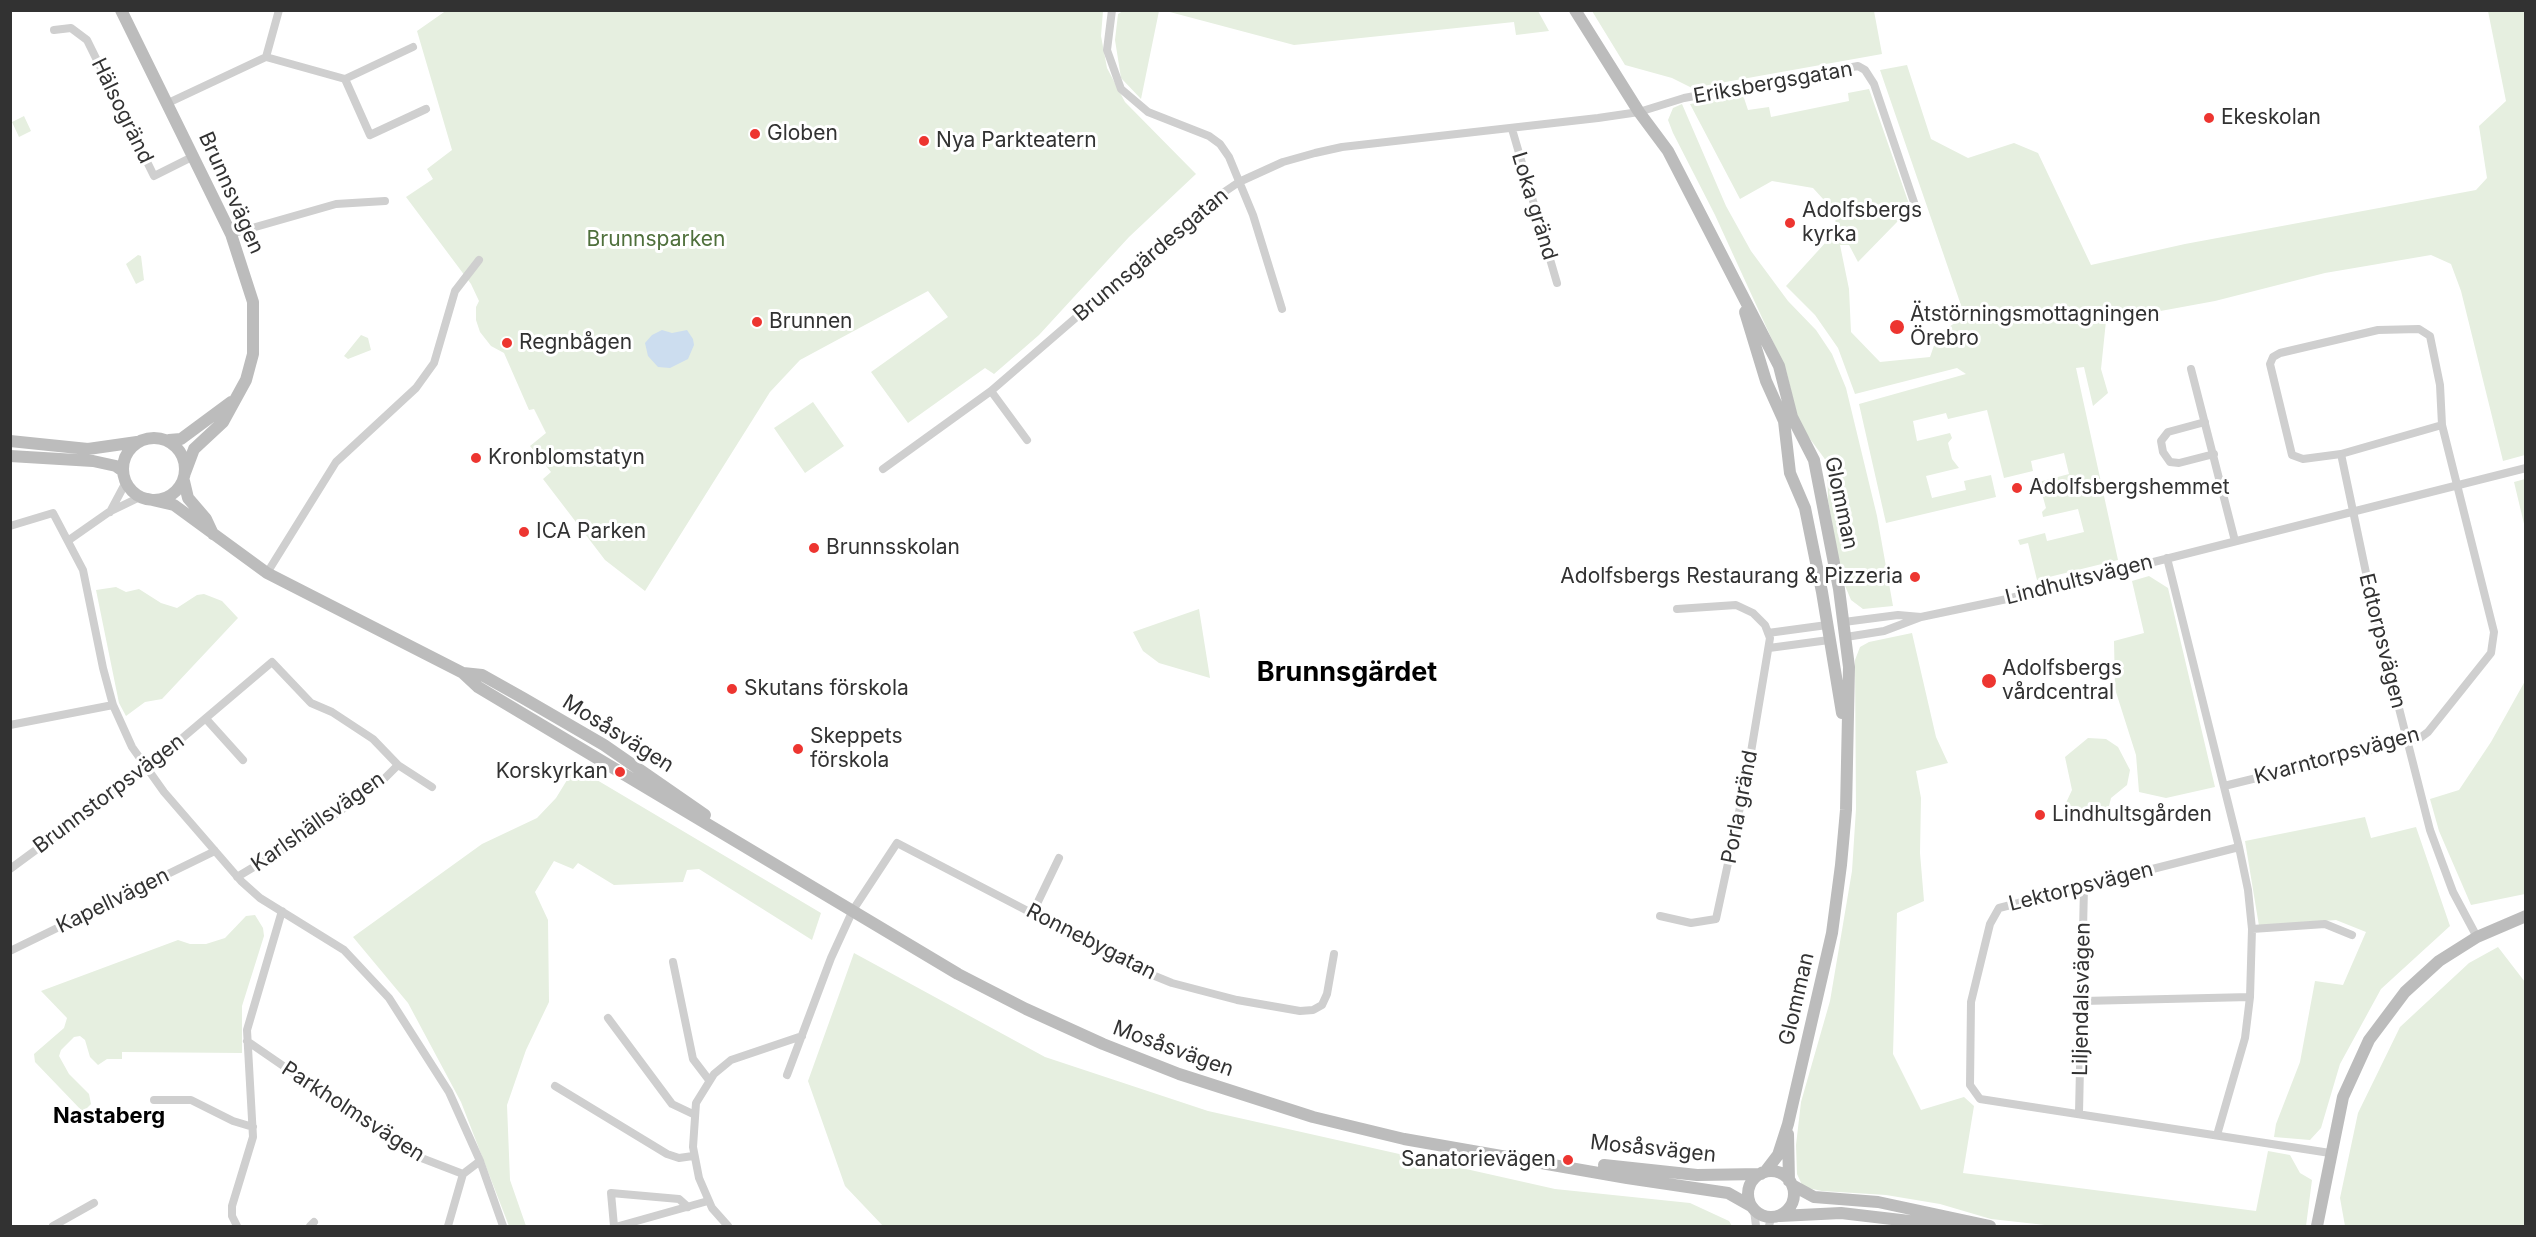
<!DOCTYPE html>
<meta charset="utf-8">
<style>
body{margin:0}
#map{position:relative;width:2536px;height:1237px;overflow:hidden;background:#fff;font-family:Inter,sans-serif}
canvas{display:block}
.frame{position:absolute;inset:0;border:12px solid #323232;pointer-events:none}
</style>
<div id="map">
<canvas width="2536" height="1237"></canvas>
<div class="frame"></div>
</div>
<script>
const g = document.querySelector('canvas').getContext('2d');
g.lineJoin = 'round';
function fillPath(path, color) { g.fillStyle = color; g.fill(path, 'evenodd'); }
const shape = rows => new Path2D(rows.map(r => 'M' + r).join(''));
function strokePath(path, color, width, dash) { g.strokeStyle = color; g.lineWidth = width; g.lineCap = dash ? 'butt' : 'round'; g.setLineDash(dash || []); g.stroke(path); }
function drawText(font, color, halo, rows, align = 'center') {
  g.font = font + ' Inter,sans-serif'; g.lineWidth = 6; g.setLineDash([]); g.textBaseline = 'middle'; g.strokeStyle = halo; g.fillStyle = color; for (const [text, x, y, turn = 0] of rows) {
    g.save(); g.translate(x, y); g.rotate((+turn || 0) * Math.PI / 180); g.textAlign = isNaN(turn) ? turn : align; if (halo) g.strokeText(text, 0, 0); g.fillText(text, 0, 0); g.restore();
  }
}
fillPath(shape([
 [447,10,1103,11,1101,36,1107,68,1125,102,1196,174,1129,237,1039,335,994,374,985,368,908,423,871,372,948,317,928,291,800,360,770,392,645,591,605,560,543,479,551,472,530,446,546,433,534,409,529,410,504,353,491,346,480,332,476,320,476,307,479,301,471,284,406,197,433,179,427,169,452,150,417,31],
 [1123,11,1159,11,1141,99,1121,78,1115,40,1118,14],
 [1166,11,1538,11,1549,31,1516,35,1514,22,1294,45],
 [1592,11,1874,11,1882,54,1692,88,1672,78,1625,65],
 [2488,11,2525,11,2525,455,2503,461,2461,291,2451,264,2431,255,2325,273,2215,301,2106,321,2101,369,2108,393,2093,406,2084,367,2076,368,2118,560,2037,580,2028,543,2020,545,2018,540,2045,533,2047,541,2084,532,2078,509,2043,517,2042,512,2046,508,2041,490,2035,483,2069,474,2064,453,2031,461,2033,471,2004,478,1987,410,1948,419,1946,413,1913,421,1917,441,1950,433,1952,438,1948,443,1952,459,1959,468,1926,476,1932,498,1966,490,1964,481,1991,475,1996,497,1886,523,1859,404,1966,374,1957,368,1855,394,1838,348,1815,315,1786,286,1836,231,1835,212,1813,188,1772,181,1740,199,1690,104,1743,95,1748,110,1769,107,1771,117,1849,101,1848,93,1869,89,1909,204,1897,222,1858,262,1849,245,1840,245,1849,289,1851,332,1880,362,1930,357,1938,334,1958,321,1963,311,1880,70,1907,65,1931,139,1968,158,2014,143,2038,153,2091,265,2185,244,2476,190,2487,178,2479,126,2506,101],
 [1682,104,1726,206,1751,251,1788,301,1816,330,1832,354,1846,388,1877,516,1893,606,1863,609,1851,600,1841,576,1828,500,1827,462,1799,424,1786,370,1715,215,1673,133,1668,120,1673,108],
 [24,116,31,131,19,137,12,122],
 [138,255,141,256,144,280,136,284,126,264],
 [361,335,368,338,371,350,348,359,344,356],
 [813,402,844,446,805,473,774,428],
 [2525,479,2526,479,2525,528,2514,482],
 [2149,576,2168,588,2215,787,2166,798,2139,792,2136,755,2115,689,2114,641,2144,633,2132,581],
 [116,587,126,592,139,589,161,603,177,608,197,595,204,594,222,601,238,618,162,699,145,702,126,716,119,703,96,590],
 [1199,609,1210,678,1159,663,1143,651,1133,632],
 [1912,633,1936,737,1948,763,1916,771,1921,798,1920,853,1924,901,1897,913,1893,1054,1921,1110,1964,1097,1974,1106,1963,1173,2256,1211,2268,1151,2290,1155,2300,1173,2312,1180,2306,1226,2054,1226,1991,1219,1940,1204,1886,1195,1822,1191,1803,1187,1797,1174,1796,1145,1801,1102,1830,1001,1852,871,1856,809,1855,660,1860,647,1869,642],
 [2525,681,2525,894,2471,905,2439,831,2430,799,2459,790,2491,742],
 [2088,738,2106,739,2118,747,2130,770,2127,785,2111,798,2109,806,2079,820,2066,809,2065,805,2072,790,2065,757],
 [575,767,821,913,812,940,699,869,687,870,683,882,614,885,578,863,573,869,554,861,535,892,548,920,549,1002,526,1050,507,1105,510,1180,526,1226,509,1226,461,1102,408,1003,353,937,482,844,537,818,556,798],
 [2365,817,2371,838,2416,827,2450,926,2381,989,2340,1064,2321,1128,2310,1140,2274,1137,2276,1124,2300,1062,2315,981,2343,985,2366,932,2336,920,2259,926,2245,841],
 [255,915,263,928,264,936,242,1006,242,1053,122,1052,122,1059,107,1059,98,1065,90,1057,85,1040,80,1036,74,1037,61,1050,59,1056,69,1074,89,1094,91,1104,83,1112,35,1062,34,1054,64,1028,67,1018,41,991,178,940,190,944,206,944,225,938,246,916],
 [2498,947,2525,982,2525,1226,2345,1226,2340,1198,2358,1113,2400,1027,2469,963],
 [854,953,1045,1057,1208,1111,1555,1189,1690,1203,1729,1221,1732,1226,883,1226,845,1186,808,1081]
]), '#e6efe0');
fillPath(shape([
 [662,330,672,333,687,330,693,339,694,345,688,359,670,368,658,367,648,356,645,343,652,335]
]), '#ccddef');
strokePath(shape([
 [1112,10,1107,50,1121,89,1148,112,1209,136,1220,144,1229,157,1253,215,1282,309],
 [54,30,71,28,87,40,154,176,194,156],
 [266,57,279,10],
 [345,79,370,135,426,109],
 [168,103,266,57,345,79,413,47],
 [1512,129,1557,283],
 [231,234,336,204,385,201],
 [2191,369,2235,541],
 [991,391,1027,440],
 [2205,422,2168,432,2161,441,2163,452,2170,462,2179,463,2214,454],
 [2341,454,2442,425,2440,385,2430,336,2419,329,2378,330,2280,353,2273,357,2270,364,2292,455,2303,459,2341,454,2373,606,2430,830,2453,892,2477,937],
 [883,469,991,391,1211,201,1239,182,1283,162,1315,153,1342,147,1598,118,1639,112,1684,98,1858,66,1865,70,1874,84,1917,211],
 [110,512,126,482],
 [10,526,53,513,83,570,103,668,113,705,132,747,164,792,241,881,260,898,344,950,389,998,449,1092,480,1161,503,1226],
 [69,540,109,512,140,497],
 [2167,558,2239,847,2248,890,2252,929,2250,997,2245,1038,2217,1135],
 [267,573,336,462,416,388,434,363,455,291,479,260],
 [1844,622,1898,615,1921,617],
 [1768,633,1827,625],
 [1846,637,1884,631,1921,617,2007,599,2526,468],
 [1769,648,1829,640],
 [207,720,243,760],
 [10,725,113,705],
 [2224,786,2420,738,2428,732,2491,653,2494,632,2442,425],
 [2239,847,1999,908,1990,924,1971,1002,1970,1085,1980,1099,2330,1153],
 [10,869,147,768,272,662,311,703,332,712,373,739,398,765,432,787],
 [237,877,304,837,383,780,398,765],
 [1033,912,1059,858],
 [1660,916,1691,923,1716,919,1748,770,1770,638,1765,625,1753,613,1736,605,1677,609],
 [2252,929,2325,924,2352,935],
 [10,951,215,851],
 [673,962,693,1059,709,1080],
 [2083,1001,2250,997],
 [608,1018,672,1104,693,1114],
 [247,1041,411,1154,463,1174],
 [787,1075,831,958,853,910,897,843,1145,972,1172,983,1237,1000,1300,1011,1313,1010,1322,1005,1327,994,1334,954],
 [555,1086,667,1154,679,1158,693,1156],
 [154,1100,191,1100,233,1121,253,1127],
 [2079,1113,2084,886],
 [1754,1210,1756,1226],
 [53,1226,94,1203],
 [237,1226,232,1216,232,1206,253,1137,247,1030,282,911],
 [310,1226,314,1222],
 [448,1226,463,1174,480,1161],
 [614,1226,611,1193,679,1199,688,1207],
 [619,1226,708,1201],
 [728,1226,712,1208,699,1178,693,1147,696,1103,714,1074,731,1060,802,1036],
 [1769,1226,1771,1218]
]), '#cfcfcf', 8);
strokePath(shape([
 [121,10,231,234,253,302,253,354,246,380,223,422,194,449,185,473],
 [1575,10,1639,112,1668,151,1779,366,1792,417,1814,460,1839,589,1849,667,1846,810,1841,865,1832,933,1788,1124,1778,1155,1765,1172],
 [1745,312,1766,381,1784,421,1790,473,1805,508,1822,592,1842,713],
 '123 469a31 31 0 1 1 62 0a31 31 0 1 1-62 0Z',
 [169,440,181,439,231,402],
 [10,441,88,449,137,442],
 [10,456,93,461,116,466,123,471],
 [184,481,188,498,206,519,213,534],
 [148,499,174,505,267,573,463,673,478,687,958,974,1026,1009,1103,1044,1179,1074,1313,1117,1404,1139,1627,1178,1728,1193,1751,1206],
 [463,673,482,675,523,698,604,745,705,815],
 [1788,1134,1789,1181],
 [1604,1165,1697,1175,1761,1174],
 '1748 1194a23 23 0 1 1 46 0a23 23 0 1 1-46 0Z',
 [1792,1185,1814,1197,1878,1202,1990,1226],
 [1780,1216,1841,1213,1952,1226],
 [2317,1226,2343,1097,2369,1040,2405,992,2439,961,2477,937,2526,916]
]), '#bcbcbc', 12);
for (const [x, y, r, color] of [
 [2209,118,6,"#ed3530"],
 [755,134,6,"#ed3530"],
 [924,141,6,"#ed3530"],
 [1790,223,6,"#ed3530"],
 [757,322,6,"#ed3530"],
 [1897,327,8,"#ed3530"],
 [507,343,6,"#ed3530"],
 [476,458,6,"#ed3530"],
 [2017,488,6,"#ed3530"],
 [524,532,6,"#ed3530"],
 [814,548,6,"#ed3530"],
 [1915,577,6,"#ed3530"],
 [1989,681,8,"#ed3530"],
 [732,689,6,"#ed3530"],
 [798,749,6,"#ed3530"],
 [620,772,6,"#ed3530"],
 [2040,815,6,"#ed3530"],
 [1568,1160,6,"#ed3530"]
]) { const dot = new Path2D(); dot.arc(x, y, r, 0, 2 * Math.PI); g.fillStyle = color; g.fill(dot); strokePath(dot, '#fff', 2); }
drawText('21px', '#323232', '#fff', [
 ["Eriksbergsgatan",1773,83,-10],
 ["Hälsogränd",122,111,64],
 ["Brunnsvägen",231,193,66],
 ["Loka gränd",1534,206,73],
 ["Brunnsgärdesgatan",1151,255,-40],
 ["Glomman",1841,503,78],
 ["Lindhultsvägen",2079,580,-14],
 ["Edtorpsvägen",2382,641,76],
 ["Mosåsvägen",618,734,32],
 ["Kvarntorpsvägen",2337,756,-15],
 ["Brunnstorpsvägen",109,794,-37],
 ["Porla gränd",1740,807,-79],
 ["Karlshällsvägen",318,822,-35],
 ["Lektorpsvägen",2081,887,-14],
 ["Kapellvägen",113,901,-26],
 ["Ronnebygatan",1091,942,27],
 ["Glomman",1797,999,-77],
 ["Liljendalsvägen",2082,999,-89],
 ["Mosåsvägen",1173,1049,20],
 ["Parkholmsvägen",353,1112,33],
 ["Mosåsvägen",1653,1149,6]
]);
drawText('21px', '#323232', '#fff', [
 ["Ekeskolan",2221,118],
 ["Globen",767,134],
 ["Nya Parkteatern",936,141],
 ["Adolfsbergs",1802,211],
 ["kyrka",1802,235],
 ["Ätstörningsmottagningen",1910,315],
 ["Örebro",1910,339],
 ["Brunnen",769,322],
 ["Regnbågen",519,343],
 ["Kronblomstatyn",488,458],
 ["Adolfsbergshemmet",2029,488],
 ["ICA Parken",536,532],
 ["Brunnsskolan",826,548],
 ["Adolfsbergs Restaurang & Pizzeria",1903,577,"right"],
 ["Adolfsbergs",2002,669],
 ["vårdcentral",2002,693],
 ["Skutans förskola",744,689],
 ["Skeppets",810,737],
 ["förskola",810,761],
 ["Korskyrkan",608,772,"right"],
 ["Lindhultsgården",2052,815],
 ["Sanatorievägen",1556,1160,"right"]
], 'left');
drawText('21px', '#4f703c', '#fff', [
 ["Brunnsparken",656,240]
]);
drawText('bold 22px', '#000', '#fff', [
 ["Nastaberg",109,1116]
]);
drawText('bold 27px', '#000', '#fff', [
 ["Brunnsgärdet",1347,673]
]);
</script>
